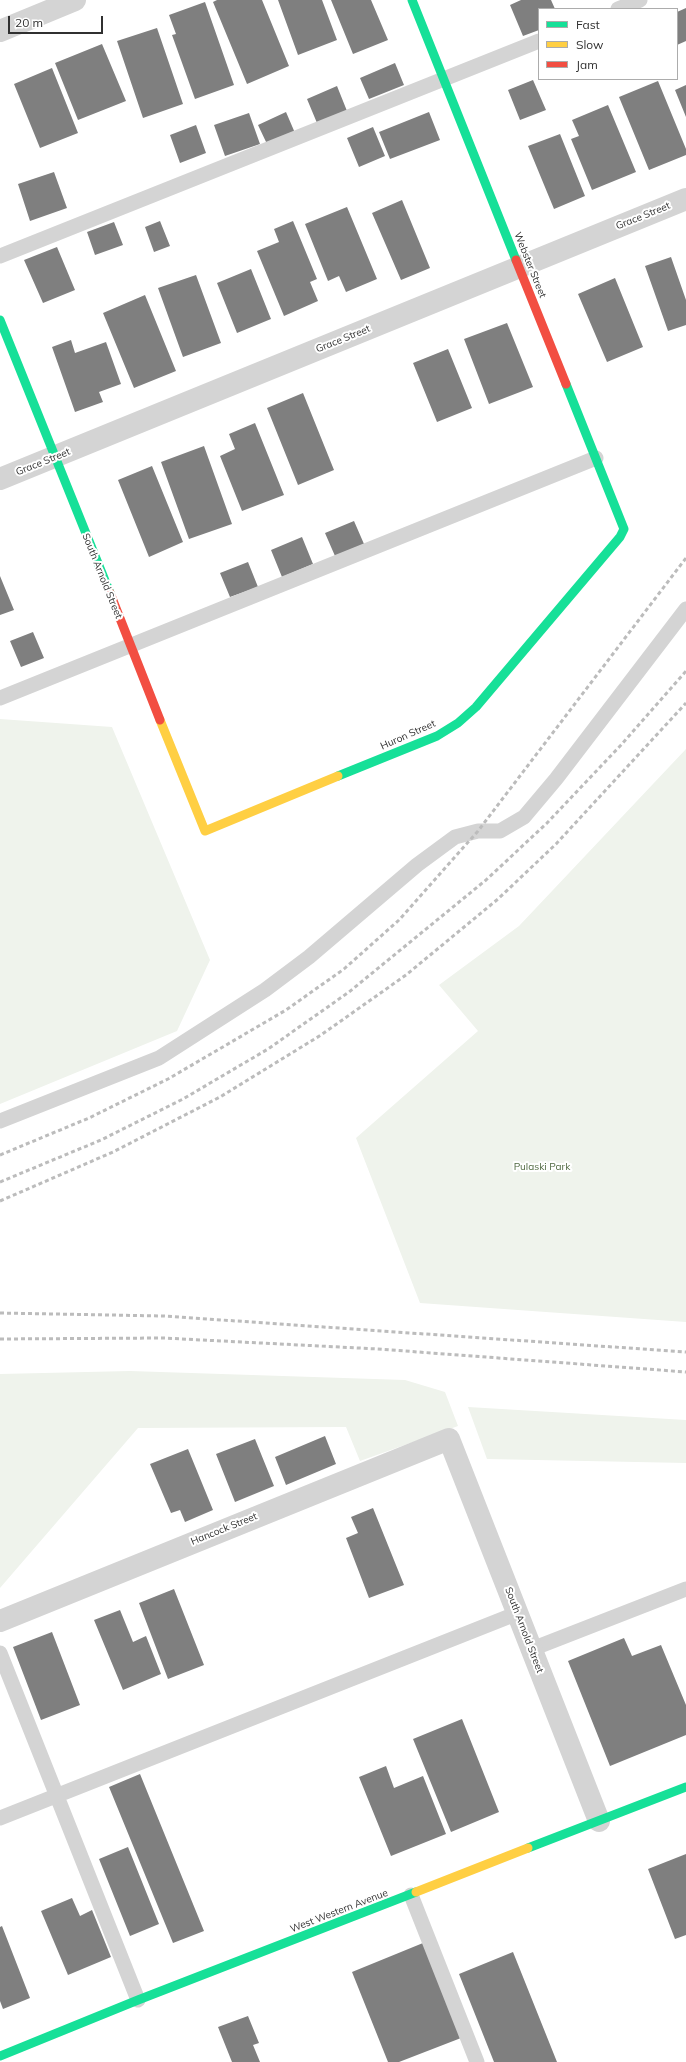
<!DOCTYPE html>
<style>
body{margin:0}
#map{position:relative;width:686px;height:2062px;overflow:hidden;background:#fff;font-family:Mulish,sans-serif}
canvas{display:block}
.legend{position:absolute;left:538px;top:8px;width:140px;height:72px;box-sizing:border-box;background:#fff;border:1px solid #acacac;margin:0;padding:5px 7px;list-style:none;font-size:12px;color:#303030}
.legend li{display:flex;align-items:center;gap:8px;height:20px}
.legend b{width:20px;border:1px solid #acacac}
.scale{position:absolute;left:8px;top:16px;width:95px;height:18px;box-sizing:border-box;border:2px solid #303030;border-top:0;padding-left:5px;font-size:12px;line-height:14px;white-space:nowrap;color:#303030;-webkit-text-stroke:3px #fff;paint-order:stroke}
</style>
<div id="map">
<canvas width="686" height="2062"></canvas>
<ul class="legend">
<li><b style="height:5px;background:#16e098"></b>Fast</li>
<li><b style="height:5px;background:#ffcf43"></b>Slow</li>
<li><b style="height:5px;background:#f24e42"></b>Jam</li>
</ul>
<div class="scale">20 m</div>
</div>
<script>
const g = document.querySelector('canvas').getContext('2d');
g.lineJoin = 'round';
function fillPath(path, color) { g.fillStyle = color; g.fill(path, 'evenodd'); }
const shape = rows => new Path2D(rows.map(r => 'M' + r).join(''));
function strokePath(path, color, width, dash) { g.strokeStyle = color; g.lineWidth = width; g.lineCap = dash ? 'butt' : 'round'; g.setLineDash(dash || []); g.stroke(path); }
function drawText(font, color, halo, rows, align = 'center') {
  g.font = font + ' Mulish,sans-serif'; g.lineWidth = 4; g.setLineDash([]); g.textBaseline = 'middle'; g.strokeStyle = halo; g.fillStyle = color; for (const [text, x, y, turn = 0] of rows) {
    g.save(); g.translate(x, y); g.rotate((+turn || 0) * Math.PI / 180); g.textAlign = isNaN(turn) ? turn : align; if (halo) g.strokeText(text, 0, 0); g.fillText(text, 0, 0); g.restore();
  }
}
fillPath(shape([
 [0,719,112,727,210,960,177,1031,0,1104],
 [686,749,686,1322,420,1303,356,1138,478,1031,439,985,519,926],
 [130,1371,405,1380,445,1392,458,1426,360,1461,346,1427,138,1428,0,1588,0,1374],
 [468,1407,686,1420,686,1463,487,1459]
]), '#eff3ec');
fillPath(shape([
 [217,0,262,0,289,66,247,84,213,2],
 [278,0,322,0,337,40,298,55],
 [331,0,371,0,388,40,353,54],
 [521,0,551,0,555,9,539,9,539,30,523,36,510,5],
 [205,2,234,85,195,99,172,35,176,34,169,15],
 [686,8,686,41,677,45,677,12],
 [157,28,183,104,143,118,117,41],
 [102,44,126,101,78,120,55,63],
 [395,63,404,85,369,99,360,78],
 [52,68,78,133,40,148,14,84],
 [533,80,546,110,520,120,508,90],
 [658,81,686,149,686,155,649,170,619,97],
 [686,85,686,117,675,90],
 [337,86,347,111,317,123,307,99],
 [608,105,636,172,592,190,571,139,579,136,572,120],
 [286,112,295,133,267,144,258,125],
 [429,112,440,140,390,159,379,132],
 [249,113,260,144,225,156,214,125],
 [196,125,206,153,180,163,170,135],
 [373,127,385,156,359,167,347,138],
 [560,134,585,196,554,209,528,146],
 [54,172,67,208,30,221,18,184],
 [402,200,430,268,401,280,372,213],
 [347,207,377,279,346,292,339,276,328,281,305,224],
 [160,221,170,246,154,252,145,227],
 [293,221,317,279,310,282,318,301,284,316,257,251,279,242,274,229],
 [114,222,123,245,95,255,87,232],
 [57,247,75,290,43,303,24,260],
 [671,257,686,300,686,325,668,331,645,266],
 [251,269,271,319,237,333,217,283],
 [196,275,221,343,183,357,158,288],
 [615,278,643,347,607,362,578,294],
 [145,295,176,371,134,388,103,313],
 [507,323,533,387,489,404,464,339],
 [71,340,75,353,106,342,121,384,99,392,103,402,75,412,52,347],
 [448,349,472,408,437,422,413,363],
 [303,393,334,470,298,485,267,408],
 [255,423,284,495,242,511,220,456,235,449,229,434],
 [204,446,232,524,189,539,161,462],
 [152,466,183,542,149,557,118,480],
 [354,521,364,544,335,556,325,533],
 [302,537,313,564,282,577,271,550],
 [248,562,258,587,230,597,220,573],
 [0,576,14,610,0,615],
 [33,632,44,658,21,667,10,641],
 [325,1436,336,1464,286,1485,275,1457],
 [255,1439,274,1486,235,1502,216,1454],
 [188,1449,213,1510,185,1522,180,1510,171,1513,150,1464],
 [373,1508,404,1585,369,1598,346,1538,358,1533,351,1517],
 [174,1589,204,1665,168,1679,139,1603],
 [120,1610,133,1642,146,1636,161,1674,123,1690,94,1620],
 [52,1632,80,1705,41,1720,13,1647],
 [624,1638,632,1656,661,1645,686,1705,686,1735,610,1766,568,1661],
 [462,1719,499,1812,451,1832,413,1739],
 [386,1766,394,1788,423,1776,446,1834,391,1856,359,1777],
 [140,1774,204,1931,173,1943,109,1787],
 [128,1847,159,1924,130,1936,99,1859],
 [686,1854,686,1935,675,1939,648,1869],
 [72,1898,80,1916,92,1910,111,1957,68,1975,41,1911],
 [2,1926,30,1998,3,2009,0,2001,0,1927],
 [423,1943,461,2038,399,2062,388,2062,352,1972],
 [513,1952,557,2062,494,2062,459,1974],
 [248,2016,259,2043,253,2045,260,2062,232,2062,218,2027]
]), '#7f7f7f');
strokePath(shape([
 [618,9,640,0],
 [0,256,539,41],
 [0,698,596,458],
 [0,1121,159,1058,265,990,309,957,417,865,455,837,478,831,500,831,524,817,556,779,686,609],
 [532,1649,686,1589],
 [0,1653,138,2000],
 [0,1818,518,1613],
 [411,1895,477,2062]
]), '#d4d4d4', 15);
strokePath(shape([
 [0,31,75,0],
 [0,479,686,199],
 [0,1621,449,1439,599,1821]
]), '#d4d4d4', 22);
strokePath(shape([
 [412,0,516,260],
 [0,320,110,593],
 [338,776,437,736,458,723,476,707,620,537,624,529,566,384],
 [528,1848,686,1787],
 [0,2056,138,2000,416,1892]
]), '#16e098', 9);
strokePath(shape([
 [160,720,205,831,338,776],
 [416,1892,528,1848]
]), '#ffcf43', 9);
strokePath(shape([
 [516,260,566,384],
 [110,593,160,720]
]), '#f24e42', 9);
strokePath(shape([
 [0,1155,89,1118,168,1079,286,1010,344,969,399,920,478,831,686,558],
 [0,1182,101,1140,183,1099,268,1049,349,992,486,880,547,823,621,745,686,671],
 [0,1201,113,1152,220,1097,321,1035,406,975,498,899,556,844,686,703],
 [0,1313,164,1316,686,1352],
 [0,1339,163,1338,378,1349,686,1372]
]), '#bcbcbc', 3, [4, 3]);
drawText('10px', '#303030', '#fff', [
 ["Grace Street",643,216,-22],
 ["Webster Street",530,265,68],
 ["Grace Street",343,339,-22],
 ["Grace Street",43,462,-22],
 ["South Arnold Street",102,576,68],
 ["Huron Street",408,735,-24],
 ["Hancock Street",224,1529,-22],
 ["South Arnold Street",524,1630,69],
 ["West Western Avenue",339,1911,-21]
]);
drawText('10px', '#4f6940', '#fff', [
 ["Pulaski Park",542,1167]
]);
</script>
